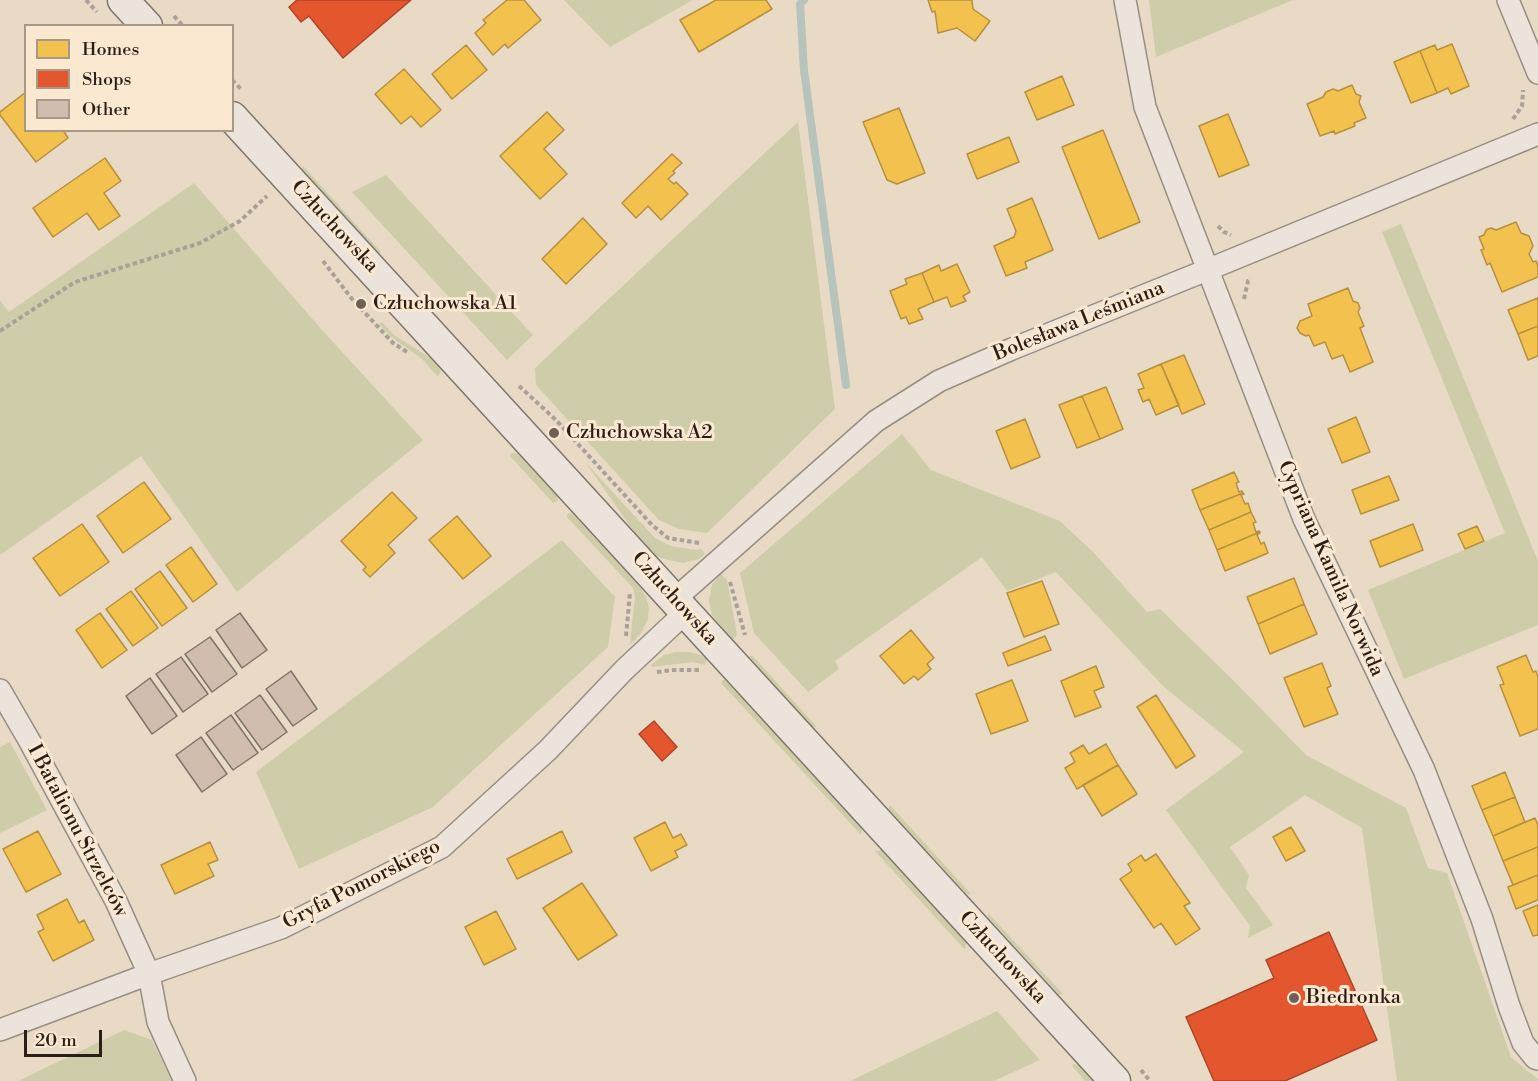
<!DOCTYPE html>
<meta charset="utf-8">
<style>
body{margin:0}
#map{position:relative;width:1538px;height:1081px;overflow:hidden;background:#e9dac6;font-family:"Libre Bodoni",serif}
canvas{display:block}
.legend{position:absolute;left:24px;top:24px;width:210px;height:108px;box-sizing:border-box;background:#fae9d0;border:2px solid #a79887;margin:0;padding:8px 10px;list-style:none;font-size:18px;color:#2b1e19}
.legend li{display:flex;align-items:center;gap:12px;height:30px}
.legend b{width:30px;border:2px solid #a79887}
.scale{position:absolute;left:24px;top:1030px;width:78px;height:27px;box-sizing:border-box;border:3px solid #2b1e19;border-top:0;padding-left:8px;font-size:18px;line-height:21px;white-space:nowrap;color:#2b1e19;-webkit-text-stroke:4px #fae9d0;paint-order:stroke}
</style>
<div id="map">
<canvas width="1538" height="1081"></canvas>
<ul class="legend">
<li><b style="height:16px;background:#f2c14e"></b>Homes</li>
<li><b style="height:16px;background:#e4572e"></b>Shops</li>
<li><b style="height:16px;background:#d1bdae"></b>Other</li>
</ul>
<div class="scale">20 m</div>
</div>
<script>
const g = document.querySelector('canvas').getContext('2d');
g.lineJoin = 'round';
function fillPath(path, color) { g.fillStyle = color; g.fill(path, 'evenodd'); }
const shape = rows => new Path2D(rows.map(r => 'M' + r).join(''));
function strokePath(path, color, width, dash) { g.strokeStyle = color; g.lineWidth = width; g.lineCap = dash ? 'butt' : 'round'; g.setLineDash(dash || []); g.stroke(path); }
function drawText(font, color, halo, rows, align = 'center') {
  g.font = font + ' "Libre Bodoni",serif'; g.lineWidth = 6; g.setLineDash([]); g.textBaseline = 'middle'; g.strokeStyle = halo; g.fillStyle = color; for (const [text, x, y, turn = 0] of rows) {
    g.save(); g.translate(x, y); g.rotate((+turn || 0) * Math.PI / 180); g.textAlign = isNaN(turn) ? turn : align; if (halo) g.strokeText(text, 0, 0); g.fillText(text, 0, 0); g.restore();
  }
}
fillPath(shape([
 [564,0,693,0,610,47],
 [1149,0,1293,0,1156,57],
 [798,122,835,409,707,533,679,529,659,520,536,385,535,368],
 [303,166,381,252,378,255,301,170],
 [386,175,533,335,507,360,352,192],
 [194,183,322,330,423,440,237,592,141,456,0,555,0,300,9,312],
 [1401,224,1538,561,1538,625,1404,679,1368,590,1505,533,1382,232],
 [382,322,394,335,432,359,441,371,438,377,422,359,390,336,379,324],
 [902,434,931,470,1060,521,1095,554,1147,612,1160,609,1236,683,1306,755,1406,808,1428,868,1447,873,1511,1057,1538,1079,1538,1081,1397,1081,1362,828,1305,795,1230,847,1249,875,1246,888,1273,925,1248,938,1250,926,1166,810,1244,752,1164,687,1056,572,1007,591,982,557,835,661,839,669,808,692,754,633,740,573],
 [512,453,517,453,557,496,558,501,553,503,510,456],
 [586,463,655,538,671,546,696,550,701,549,705,554,699,559,683,563,668,560,656,556,632,529],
 [572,513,640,587,646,597,649,607,648,619,641,633,631,644,630,642,635,597,633,588,567,517,567,514],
 [562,540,615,597,608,647,433,807,299,869,256,772],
 [721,574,727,580,735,623,737,635,733,640,718,623,712,615,709,601,712,585],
 [675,652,690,652,707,657,705,665,693,662,652,667,651,665,664,655],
 [752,655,817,727,812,727,749,657],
 [724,679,862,828,861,835,721,683],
 [10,742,47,810,0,833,0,747],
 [890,805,971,894,967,894,888,809],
 [882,850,966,941,966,947,964,949,875,851],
 [988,913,1063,994,1059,995,988,917],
 [997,1011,1040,1060,994,1081,850,1081],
 [124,1030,152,1040,172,1081,18,1081],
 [1074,1064,1080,1065,1094,1081,1085,1081,1072,1066]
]), '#cfcda9');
const homes = shape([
 [507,0,524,0,541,20,508,48,505,44,493,55,475,33,486,23,483,20,507,0],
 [716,0,766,0,772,9,699,52,680,20,716,0],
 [928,0,972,0,973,9,990,21,975,41,957,28,938,33,935,11,932,12,928,0],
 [1452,44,1469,86,1451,94,1448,88,1437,93,1420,51,1435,45,1437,50,1452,44],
 [466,45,487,70,452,99,432,74,466,45],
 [1420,51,1437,93,1411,103,1394,62,1420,51],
 [404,69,441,110,421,127,411,116,401,124,375,94,404,69],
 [1062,76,1074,105,1037,120,1025,92,1062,76],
 [1352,85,1356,94,1361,96,1359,102,1366,118,1354,123,1355,126,1335,134,1334,131,1320,136,1307,104,1323,97,1326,92,1333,89,1338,91,1352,85],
 [26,92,26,130,63,130,68,138,36,162,0,115,0,112,26,92],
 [899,108,925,173,897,184,887,180,863,122,899,108],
 [547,112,564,130,544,149,567,174,540,199,500,156,547,112],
 [1228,114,1249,165,1219,177,1199,126,1228,114],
 [1103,130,1140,222,1099,239,1062,147,1103,130],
 [1009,137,1019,162,977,179,967,154,1009,137],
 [672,154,682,163,673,171,675,173,668,179,674,184,676,182,688,194,661,220,648,206,636,218,622,203,672,154],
 [105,158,121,181,104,193,120,216,99,230,87,213,53,237,33,208,105,158],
 [1032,198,1053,250,1025,262,1027,268,1006,276,994,246,1014,237,1016,231,1007,209,1032,198],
 [583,218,607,244,566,284,542,259,583,218],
 [1516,222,1521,233,1529,236,1533,246,1529,254,1533,262,1536,261,1538,266,1538,277,1502,292,1490,263,1487,265,1481,250,1484,249,1479,237,1484,235,1486,230,1491,228,1496,230,1516,222],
 [957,264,970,292,963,296,966,301,951,307,947,297,934,302,922,273,939,265,941,271,957,264],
 [922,273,934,302,918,309,923,319,909,324,906,317,901,319,890,291,907,284,905,279,922,273],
 [1348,288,1353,301,1358,303,1360,308,1358,312,1364,326,1360,328,1373,362,1350,372,1343,355,1332,359,1325,342,1314,346,1309,335,1306,336,1300,333,1297,328,1300,321,1312,316,1308,304,1348,288],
 [1538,298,1538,326,1518,334,1508,310,1538,298],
 [1538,326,1538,356,1528,360,1518,334,1538,326],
 [1184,355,1205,404,1182,414,1161,364,1184,355],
 [1161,364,1179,405,1156,415,1149,399,1143,402,1138,390,1144,388,1138,374,1161,364],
 [1106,387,1123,429,1100,439,1082,396,1106,387],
 [1082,396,1100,439,1077,448,1059,405,1082,396],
 [1356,417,1370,452,1342,463,1328,429,1356,417],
 [1025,419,1040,457,1011,469,996,431,1025,419],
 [1234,472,1239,482,1236,483,1239,492,1242,491,1243,493,1200,510,1192,490,1234,472],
 [1389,476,1399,500,1361,514,1352,490,1389,476],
 [144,482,171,519,123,553,97,516,144,482],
 [392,492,417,518,388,545,395,553,370,577,363,570,366,567,341,541,392,492],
 [1243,493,1244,494,1241,495,1245,504,1248,503,1251,512,1209,530,1200,510,1243,493],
 [1251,512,1256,522,1253,523,1256,532,1259,531,1260,532,1217,550,1209,530,1251,512],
 [457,516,491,556,463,579,429,540,457,516],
 [82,524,109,562,60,596,33,558,82,524],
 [1413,524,1423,550,1380,567,1370,541,1413,524],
 [1477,526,1484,541,1465,549,1458,534,1477,526],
 [1260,532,1260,533,1257,535,1261,544,1264,542,1268,553,1225,571,1217,550,1260,532],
 [191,547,217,584,193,602,166,565,191,547],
 [160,571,187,608,162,626,135,589,160,571],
 [1294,578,1304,604,1258,624,1247,597,1294,578],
 [1042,581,1059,624,1024,637,1007,593,1042,581],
 [131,591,158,628,133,646,106,609,131,591],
 [1304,604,1317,634,1270,654,1258,624,1304,604],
 [100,613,127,650,102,668,76,630,100,613],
 [911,630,934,658,927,664,931,669,918,680,914,676,904,684,880,656,911,630],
 [1045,636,1051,650,1008,666,1003,653,1045,636],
 [1526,655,1533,672,1536,671,1538,677,1538,729,1520,736,1500,685,1504,684,1497,667,1526,655],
 [1322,663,1331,686,1327,688,1338,714,1304,727,1284,678,1322,663],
 [1096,666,1104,687,1094,691,1101,707,1075,717,1061,681,1096,666],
 [1012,680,1028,721,991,734,976,694,1012,680],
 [1156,695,1195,756,1176,768,1137,707,1156,695],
 [1106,744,1118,765,1077,789,1065,768,1075,762,1070,753,1083,745,1089,754,1106,744],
 [1118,765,1137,794,1102,816,1083,785,1118,765],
 [1505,772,1515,797,1482,810,1472,786,1505,772],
 [1515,797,1525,822,1493,836,1482,810,1515,797],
 [1535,818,1538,825,1538,847,1503,861,1493,836,1535,818],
 [665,822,673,838,681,834,687,845,675,851,678,857,651,871,634,838,665,822],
 [1291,827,1305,851,1286,861,1273,837,1291,827],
 [38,831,61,874,26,892,3,849,38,831],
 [562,831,572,852,517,879,507,859,562,831],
 [210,842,218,860,208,864,214,876,175,894,161,865,210,842],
 [1538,847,1538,875,1513,885,1503,861,1538,847],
 [1156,854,1190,903,1184,906,1200,929,1176,945,1161,923,1154,928,1120,879,1132,871,1128,864,1141,855,1145,861,1156,854],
 [1538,875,1538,900,1516,909,1508,887,1538,875],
 [582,883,617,935,578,960,543,908,582,883],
 [67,899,79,923,84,920,94,940,53,961,38,932,44,929,37,915,67,899],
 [1538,905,1538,935,1533,936,1523,911,1538,905],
 [496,911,516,949,484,965,465,927,496,911]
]);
fillPath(homes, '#f2c14e');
strokePath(homes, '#b6903e', 1.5);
const shops = shape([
 [297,0,411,0,343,58,309,16,301,22,289,7,297,0],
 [654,721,677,747,662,761,639,734,654,721],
 [1329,932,1377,1040,1285,1081,1214,1081,1186,1017,1274,978,1266,960,1329,932]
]);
fillPath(shops, '#e4572e');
strokePath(shops, '#ac4628', 1.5);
strokePath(shape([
 [804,0,800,4,804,70,846,385]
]), '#b7c4bc', 8);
const building = shape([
 [240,613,267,650,242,668,216,630,240,613],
 [210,637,237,674,212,692,185,654,210,637],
 [181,657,208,694,183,712,156,674,181,657],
 [291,671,317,709,293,726,266,689,291,671],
 [150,678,177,716,152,734,126,696,150,678],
 [260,695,287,732,262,750,235,713,260,695],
 [231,715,258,753,233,770,206,733,231,715],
 [201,737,227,774,202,792,176,755,201,737]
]);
fillPath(building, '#d1bdae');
strokePath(building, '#7d746a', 1.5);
const minor = shape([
 [1125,0,1145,107,1304,519,1424,770,1482,919,1509,1006,1523,1043,1535,1058,1538,1059],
 [1508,0,1538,73],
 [675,599,876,421,939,381,1012,349,1207,270,1538,134],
 [0,690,29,740,116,901,149,974,158,1022,185,1081],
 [0,1030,149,974,281,928,442,847,548,750,624,670,686,612]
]);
const secondary = shape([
 [123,0,147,26],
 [232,117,1115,1081]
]);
strokePath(minor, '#978e82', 24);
strokePath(secondary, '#7d746a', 33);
strokePath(shape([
 [86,0,97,12],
 [174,16,183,26],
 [232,80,242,90],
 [1513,119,1522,106,1523,90],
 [1218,226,1224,232,1231,235],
 [323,261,352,299,393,343,407,352],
 [1244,299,1248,281,1251,278],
 [0,331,75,282,200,243,240,221,267,196],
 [519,386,556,420,652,525,668,538,699,543,701,545],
 [730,582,745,635],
 [626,636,630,593],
 [657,672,673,670,701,670],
 [1141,1070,1150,1081]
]), '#a8a199', 4, [4.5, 3]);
strokePath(minor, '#ece4da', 21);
strokePath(secondary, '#ece4da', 30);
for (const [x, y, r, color] of [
 [361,304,6,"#6e6056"],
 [554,433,6,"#6e6056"],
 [1294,998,6,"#6e6056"]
]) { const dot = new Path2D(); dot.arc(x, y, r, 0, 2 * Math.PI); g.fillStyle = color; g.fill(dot); strokePath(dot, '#fae9d0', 2); }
drawText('20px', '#2b1e19', '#fae9d0', [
 ["Człuchowska",334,227,47],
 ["Bolesława Leśmiana",1079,322,-22],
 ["Cypriana Kamila Norwida",1330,569,66],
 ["Człuchowska",674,599,48],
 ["I Batalionu Strzelców",77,831,62],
 ["Gryfa Pomorskiego",362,885,-27],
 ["Człuchowska",1002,958,47]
]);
drawText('20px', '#2b1e19', '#fae9d0', [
 ["Człuchowska A1",373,304],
 ["Człuchowska A2",566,433],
 ["Biedronka",1306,998]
], 'left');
</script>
